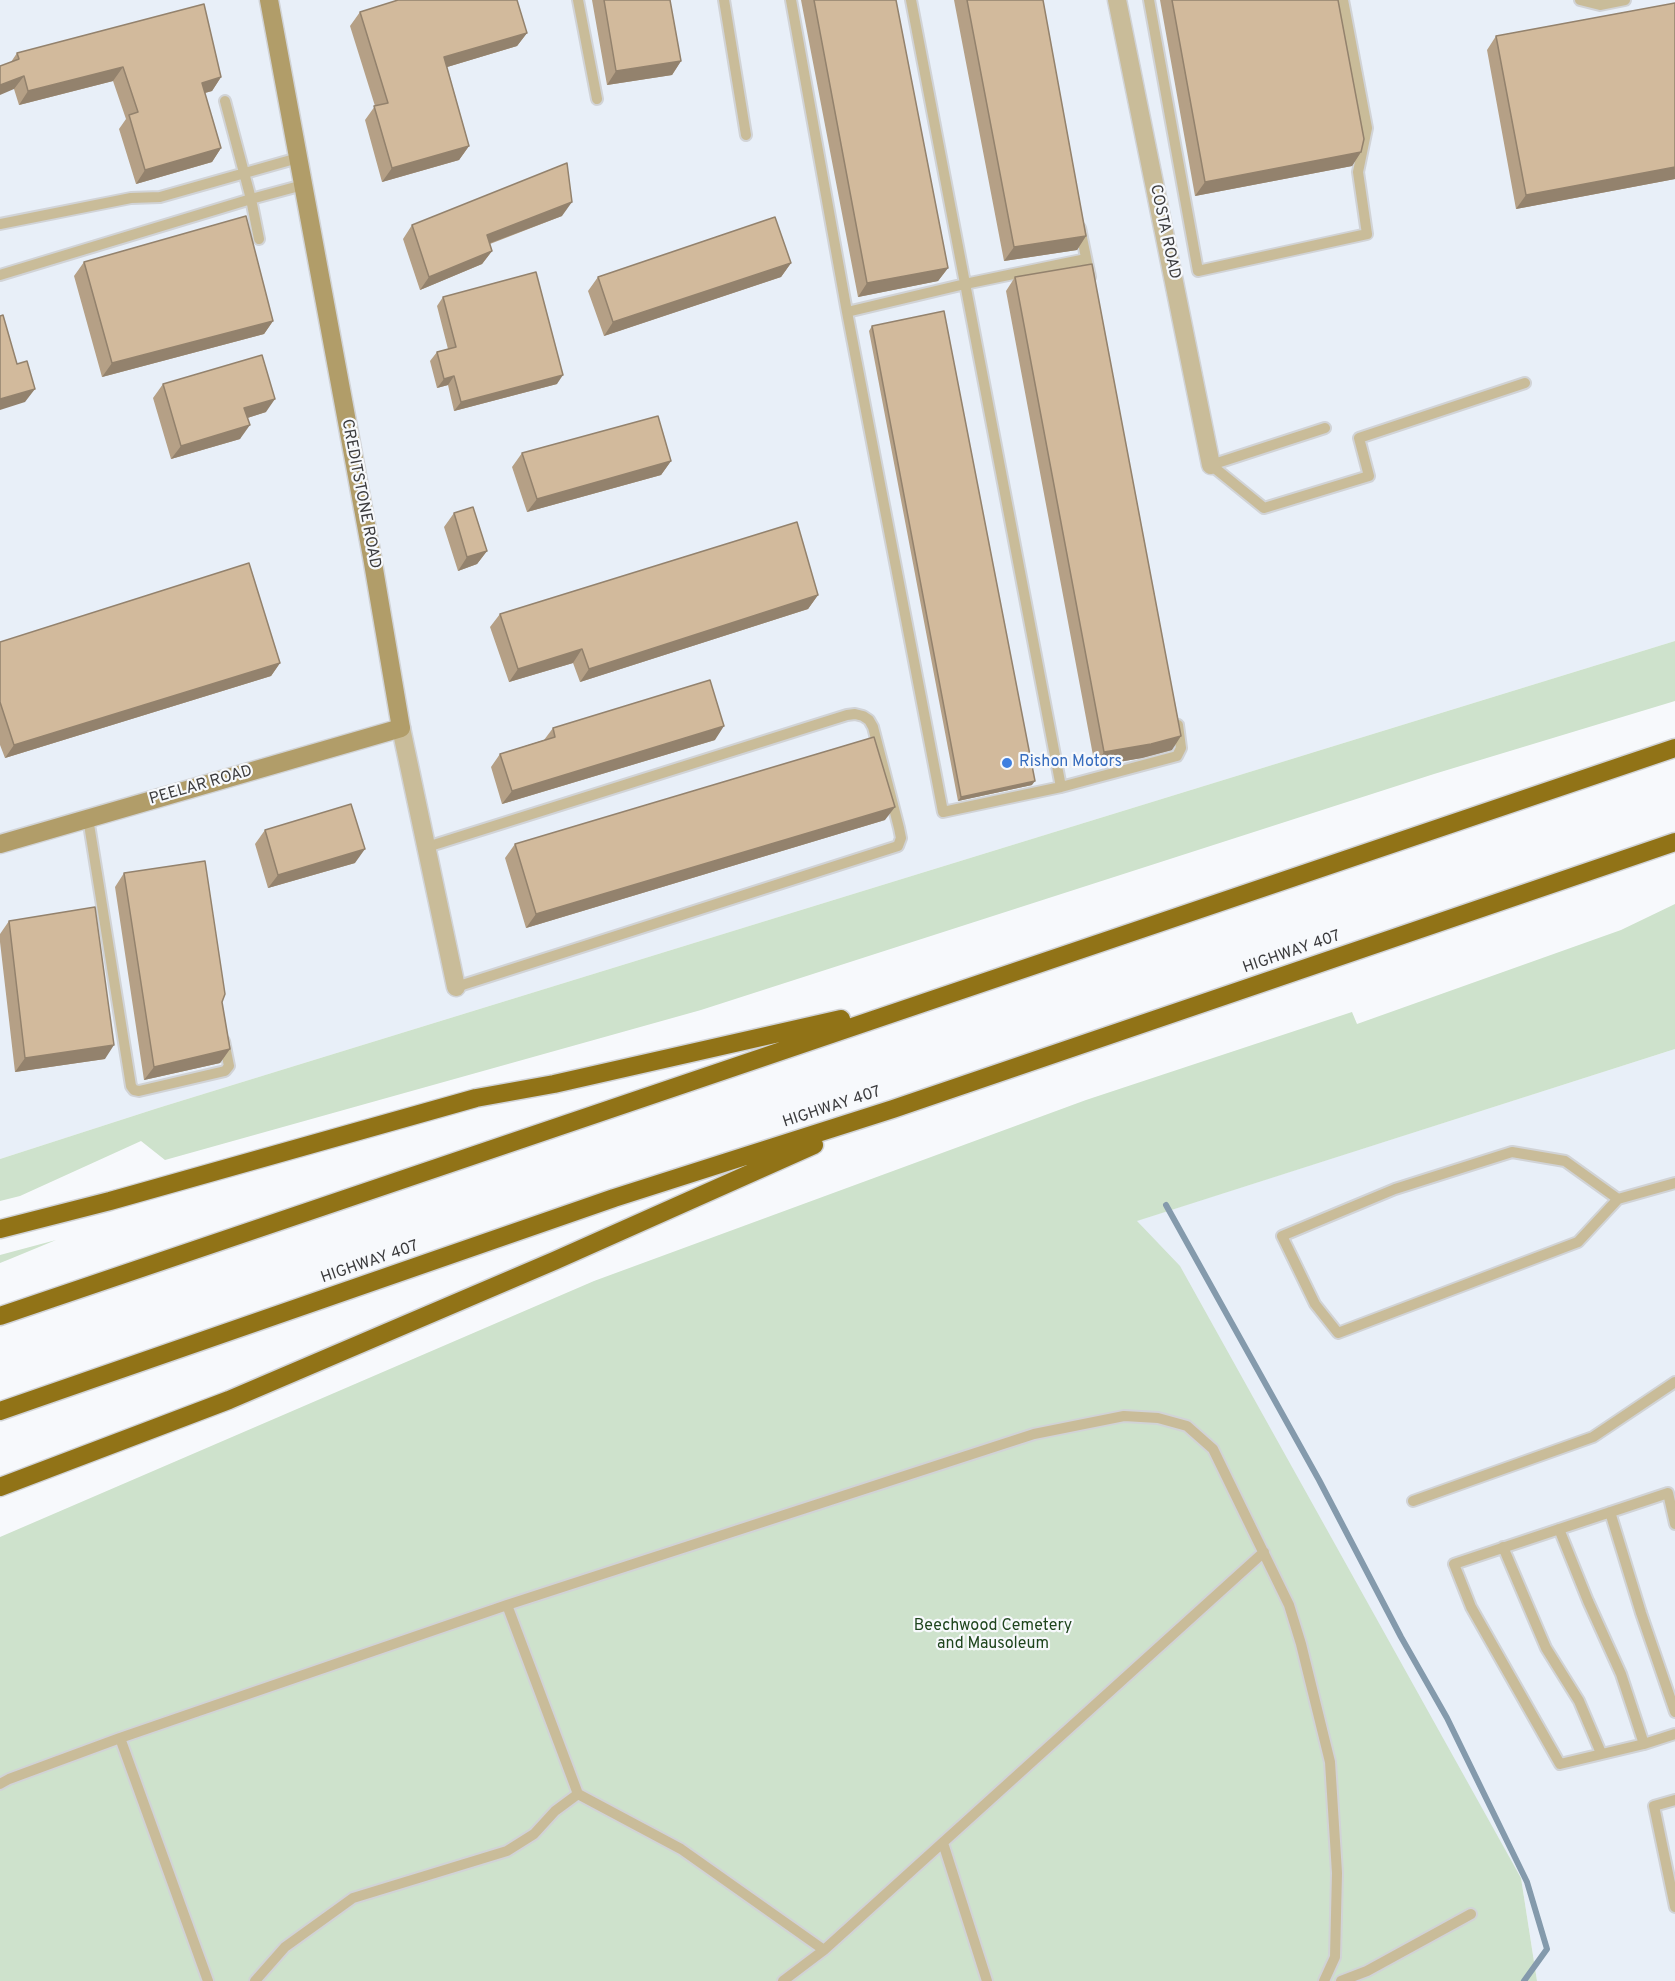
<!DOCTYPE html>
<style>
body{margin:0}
canvas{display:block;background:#f7f9fc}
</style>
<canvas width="1675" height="1981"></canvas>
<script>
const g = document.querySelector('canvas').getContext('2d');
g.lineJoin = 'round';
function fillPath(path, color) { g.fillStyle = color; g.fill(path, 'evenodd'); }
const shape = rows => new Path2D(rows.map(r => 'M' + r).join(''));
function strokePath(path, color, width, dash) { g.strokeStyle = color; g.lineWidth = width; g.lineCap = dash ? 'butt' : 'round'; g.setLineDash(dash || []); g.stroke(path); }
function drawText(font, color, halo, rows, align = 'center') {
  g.font = font + ' Overpass,sans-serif'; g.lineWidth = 4.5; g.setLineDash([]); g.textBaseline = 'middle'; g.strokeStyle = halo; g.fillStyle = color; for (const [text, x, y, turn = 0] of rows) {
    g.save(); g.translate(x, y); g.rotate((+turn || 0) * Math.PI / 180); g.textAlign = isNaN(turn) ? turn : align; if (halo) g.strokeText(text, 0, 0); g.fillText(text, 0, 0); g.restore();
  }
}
fillPath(shape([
 [0,0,1675,0,1675,641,158,1108,0,1159],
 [1675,1049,1675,1981,1537,1981,1521,1878,1136,1221]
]), '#e8eff8');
fillPath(shape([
 [1675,641,1675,701,1434,774,701,1010,165,1160,141,1141,20,1196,0,1201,0,1159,158,1108],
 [1675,904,1675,1049,1137,1221,1180,1266,1521,1878,1537,1981,0,1981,0,1537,594,1281,1086,1100,1352,1012,1357,1024,1621,930],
 [56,1240,10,1259,0,1263,0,1255]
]), '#cee2cc');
strokePath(shape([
 [1166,1205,1319,1480,1401,1637,1447,1718,1527,1882,1547,1949,1524,1981]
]), '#849aac', 6);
const lane = shape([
 [578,0,597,99],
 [724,0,746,135],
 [791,0,847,312],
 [911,0,1061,787],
 [1149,0,1198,271,1367,234,1358,172,1367,128,1343,0],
 [1580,0,1600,5,1625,0],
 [225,101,251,199,259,239],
 [0,224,131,198,160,197,298,158],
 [1080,228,1090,277],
 [1086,259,965,284,847,312,943,812,1061,787,1177,756,1181,748,1178,725],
 [0,275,251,199,303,185],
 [1211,465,1264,508,1369,476,1359,438,1525,383],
 [1211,465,1325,428],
 [88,818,131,1086,134,1090,139,1091,225,1071,229,1066,224,1041],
 [427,847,847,715,855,714,863,716,869,720,873,727,899,828,901,838,898,846,456,987],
 [1618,1199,1565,1161,1512,1152,1395,1189,1282,1236,1315,1304,1338,1333,1578,1242,1618,1199,1675,1183],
 [1413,1501,1593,1437,1675,1382],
 [1610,1512,1641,1613,1675,1712],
 [1675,1524,1668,1493,1454,1564,1471,1607,1560,1764,1644,1744,1675,1734],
 [1559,1529,1588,1601,1621,1674,1644,1744],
 [1503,1547,1546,1648,1579,1701,1601,1753],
 [507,1605,1034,1434,1124,1416,1158,1418,1187,1426,1213,1449,1289,1605,1301,1644,1330,1762,1337,1873,1335,1957,1324,1981],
 [120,1738,208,1981],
 [0,1784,9,1779,120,1738,507,1605,578,1794],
 [1675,1800,1654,1806,1675,1907],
 [943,1843,987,1981],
 [255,1981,285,1947,353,1898,507,1851,534,1834,555,1811,578,1794,681,1849,824,1950],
 [783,1981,824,1950,1264,1552],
 [1341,1981,1367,1971,1471,1914]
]);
const street = shape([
 [1117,0,1211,465],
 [401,728,456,987]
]);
const secondary = shape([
 [0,844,401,728,372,557,269,0]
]);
const highway = shape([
 [0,1229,110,1201,476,1098,554,1084,841,1019],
 [0,1316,1675,748],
 [0,1411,614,1198,893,1109,1675,842],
 [0,1487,229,1400,554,1261,814,1145]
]);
strokePath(lane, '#d1d3d6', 14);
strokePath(street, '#d1d3d6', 21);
strokePath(secondary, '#d1d3d6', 21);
strokePath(highway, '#d1d3d6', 21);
strokePath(lane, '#c9bc99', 10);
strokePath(street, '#c9bc99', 18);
strokePath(secondary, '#b19d69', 18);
strokePath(highway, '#917317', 18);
fillPath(shape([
 [592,0,670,0,681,61,672,75,607,85],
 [801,0,896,0,948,268,938,281,858,297],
 [954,0,1043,0,1086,236,1077,250,1004,261],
 [1160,0,1338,0,1361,152,1352,166,1195,196],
 [1675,3,1675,179,1516,209,1487,50,1496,36],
 [360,12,527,33,517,46,447,67,469,146,459,160,382,182,365,120,375,106,350,26],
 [17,53,221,77,212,91,205,93,221,148,212,162,136,184,119,129,126,119,113,81,19,105,14,89,11,62],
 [562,216,490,244,492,251,482,264,420,290,403,239,412,225],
 [84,262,273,321,264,334,102,377,74,276],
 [791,263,781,277,604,336,588,291,598,277],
 [1015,277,1172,750,1142,758,1095,766,1006,291],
 [443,297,557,384,454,411,448,385,437,388,430,361,437,352,448,349,437,306],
 [872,326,1032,785,958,801,869,331],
 [163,384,266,412,247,418,240,439,171,459,153,398],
 [522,453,671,461,661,475,527,512,512,467],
 [454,513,487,551,477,564,458,571,444,527],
 [818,595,808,609,580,682,573,663,509,682,490,627,500,614],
 [0,642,280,663,271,676,5,758,0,745],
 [553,728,715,740,502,804,491,767,500,754,544,740],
 [885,820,526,928,505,858,515,844],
 [265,830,355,863,268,888,255,844],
 [124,873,222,1002,230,1049,220,1063,144,1080,115,887],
 [9,921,105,1059,15,1072,0,942,0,934]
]), '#b5a086');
fillPath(shape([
 [527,33,517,46,434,71,444,57],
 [681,61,672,75,607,85,616,71],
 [123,67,113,81,19,105,28,91],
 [24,76,14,89,0,95,0,85],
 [221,77,212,91,193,96,202,83],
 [469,146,459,160,382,182,392,168],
 [221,148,212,162,136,184,145,170],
 [1361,152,1352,166,1195,196,1205,182],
 [1675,167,1675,179,1516,209,1526,195],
 [572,202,562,216,477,248,487,235],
 [1086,236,1077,250,1004,261,1014,247],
 [492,251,482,264,420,290,429,277],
 [791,263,781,277,604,336,613,322],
 [948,268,938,281,858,297,867,283],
 [273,321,264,334,102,377,112,363],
 [563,375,557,384,454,411,461,402],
 [454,376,448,385,437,388,444,379],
 [35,389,25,402,0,410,0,399],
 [275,399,266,412,235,422,244,408],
 [250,425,240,439,171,459,181,446],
 [671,461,661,475,527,512,537,499],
 [487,551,477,564,458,571,467,557],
 [818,595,808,609,580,682,589,669],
 [582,649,573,663,509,682,518,669],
 [280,663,271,676,5,758,14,745],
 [724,726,715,740,502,804,512,791],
 [1181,736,1172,750,1142,758,1095,766,1104,752],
 [1035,781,1032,785,958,801,961,797],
 [895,807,885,820,526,928,536,914],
 [365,849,355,863,268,888,278,875],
 [114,1045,105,1059,15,1072,25,1058],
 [230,1049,220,1063,144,1080,154,1067]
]), '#93826d');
const building = shape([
 [398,0,517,0,527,33,444,57,469,146,392,168,374,106,388,103,360,12,398,0],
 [604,0,670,0,681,61,616,71,604,0],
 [814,0,896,0,948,268,867,283,814,0],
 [967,0,1043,0,1086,236,1014,247,967,0],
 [1172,0,1338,0,1364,139,1361,152,1205,182,1172,0],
 [1675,3,1675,167,1526,195,1496,36,1675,3],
 [204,4,221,77,202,83,221,148,145,170,129,115,138,112,123,67,28,91,24,76,0,85,0,66,19,59,17,53,204,4],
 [567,163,572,202,487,235,492,251,429,277,412,225,567,163],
 [246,216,273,321,112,363,84,262,246,216],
 [775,217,791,263,613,322,598,277,775,217],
 [1092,264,1181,736,1151,744,1104,752,1015,277,1092,264],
 [536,272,563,375,461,402,454,376,444,379,437,352,456,347,443,297,536,272],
 [944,311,1035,781,961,797,872,326,944,311],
 [3,315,17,364,27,361,35,389,0,399,0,316,3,315],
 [262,355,275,399,244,408,250,425,181,446,163,384,262,355],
 [658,416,671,461,537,499,522,453,658,416],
 [473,507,487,551,467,557,454,513,473,507],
 [797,522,818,595,589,669,582,649,518,669,500,614,797,522],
 [249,563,280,663,14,745,0,702,0,642,249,563],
 [710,680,724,726,512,791,500,754,555,737,553,728,710,680],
 [874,737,895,807,536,914,515,844,874,737],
 [351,804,365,849,278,875,265,830,351,804],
 [205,861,225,994,222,1002,230,1049,154,1067,124,873,205,861],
 [95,907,114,1045,25,1058,9,921,95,907]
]);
fillPath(building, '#d2ba9c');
strokePath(building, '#93826d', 1.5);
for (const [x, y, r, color] of [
 [1007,763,6,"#3f7fe0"]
]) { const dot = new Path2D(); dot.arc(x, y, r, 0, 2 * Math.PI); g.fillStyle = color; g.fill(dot); strokePath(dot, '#f7f9fc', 2); }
drawText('16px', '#3b3b3d', '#f7f9fc', [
 ["COSTA ROAD",1164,232,78],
 ["CREDITSTONE ROAD",360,494,79],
 ["PEELAR ROAD",201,786,-16],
 ["HIGHWAY 407",1292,953,-19],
 ["HIGHWAY 407",832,1108,-18],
 ["HIGHWAY 407",370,1263,-19]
]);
drawText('16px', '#366cbe', '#f7f9fc', [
 ["Rishon Motors",1019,763]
], 'left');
drawText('16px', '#1f451d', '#f7f9fc', [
 ["Beechwood Cemetery",993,1627],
 ["and Mausoleum",993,1645]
]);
</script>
